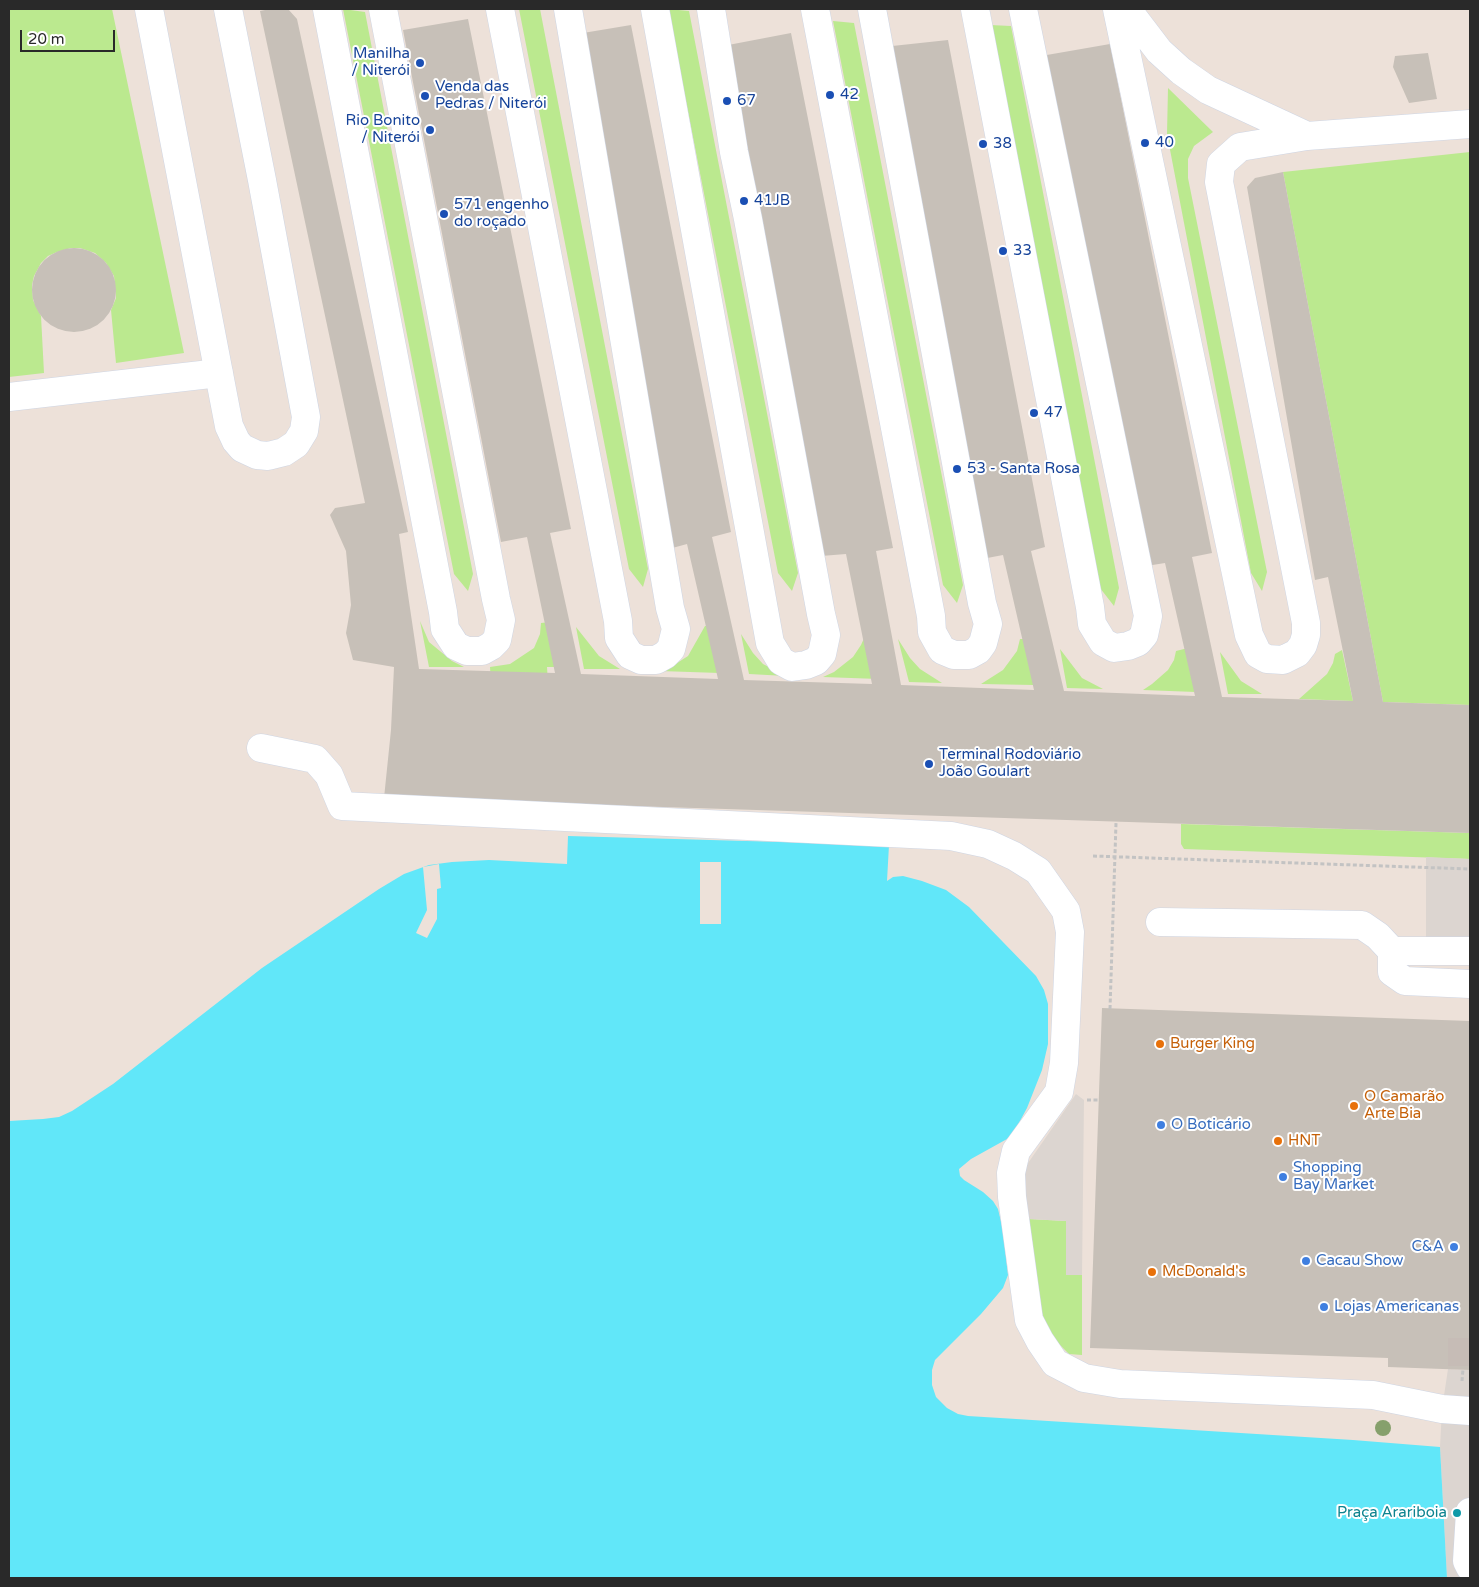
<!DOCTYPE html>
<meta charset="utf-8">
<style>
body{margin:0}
#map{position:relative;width:1479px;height:1587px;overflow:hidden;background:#ede1d9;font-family:"Varela Round",sans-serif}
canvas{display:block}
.frame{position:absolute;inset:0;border:10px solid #292929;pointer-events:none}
.scale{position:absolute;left:20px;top:30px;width:95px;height:22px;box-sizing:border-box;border:2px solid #292929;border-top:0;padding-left:6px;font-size:15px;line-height:18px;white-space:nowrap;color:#292929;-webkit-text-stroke:4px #fff;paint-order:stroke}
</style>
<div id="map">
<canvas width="1479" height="1587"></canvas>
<div class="frame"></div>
<div class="scale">20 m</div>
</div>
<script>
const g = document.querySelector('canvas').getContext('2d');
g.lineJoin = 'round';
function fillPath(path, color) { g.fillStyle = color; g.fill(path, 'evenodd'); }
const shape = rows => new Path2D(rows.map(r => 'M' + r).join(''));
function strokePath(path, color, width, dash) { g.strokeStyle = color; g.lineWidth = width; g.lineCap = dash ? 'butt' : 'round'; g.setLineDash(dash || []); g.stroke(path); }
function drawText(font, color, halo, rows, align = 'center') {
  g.font = font + ' "Varela Round",sans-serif'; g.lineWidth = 4; g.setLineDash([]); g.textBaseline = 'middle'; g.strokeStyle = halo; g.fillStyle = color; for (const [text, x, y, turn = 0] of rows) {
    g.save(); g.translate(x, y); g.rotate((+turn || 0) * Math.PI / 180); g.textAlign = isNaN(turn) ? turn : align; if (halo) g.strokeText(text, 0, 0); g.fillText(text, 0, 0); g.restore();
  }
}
fillPath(shape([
 [9,9,112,9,184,353,116,363,111,310,116,298,114,276,106,263,95,253,80,248,71,248,57,252,48,256,41,263,34,276,32,285,33,300,41,316,44,373,9,377],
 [343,9,365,12,473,574,468,591,454,574],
 [519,9,540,9,648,569,643,587,629,569],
 [668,9,689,11,798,573,792,591,778,573],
 [833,21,854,23,963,585,957,603,943,585],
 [990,25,1011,26,1119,588,1114,606,1100,588],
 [1168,88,1213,132,1194,146,1188,159,1188,178,1267,572,1262,591,1251,573,1167,134],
 [1470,152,1470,705,1383,702,1283,172],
 [420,621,429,642,452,661,464,667,429,667],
 [550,622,558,667,547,667,548,682,491,683,490,667,510,664,534,648,540,634,541,623],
 [705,626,711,626,720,673,660,671,674,665,688,656],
 [576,627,599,656,620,669,584,669],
 [741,634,753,653,763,664,786,676,749,674],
 [866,634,879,679,823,677,834,672,853,657,861,645],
 [898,639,910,658,920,669,942,683,909,682],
 [1020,639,1027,639,1034,685,981,684,1003,670,1017,651],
 [1188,648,1196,692,1143,690,1152,684,1168,670,1174,660,1176,651],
 [1060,649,1082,678,1103,689,1067,688],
 [1342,650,1353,701,1299,699,1327,674,1333,663,1335,654],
 [1220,652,1241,681,1262,694,1228,694],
 [1181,824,1470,833,1470,859,1184,849,1181,844],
 [1029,1219,1066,1221,1066,1274,1082,1275,1082,1355,1069,1354,1050,1335,1041,1311]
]), '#bbe98f');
fillPath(shape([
 [1426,857,1470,859,1470,939,1426,939],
 [1076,1094,1084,1100,1082,1275,1066,1275,1066,1221,1029,1219,1024,1184,1026,1166],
 [1448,1369,1470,1370,1470,1578,1447,1578,1440,1447,1442,1409]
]), '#dcd5d0');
fillPath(shape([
 [568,836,889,845,887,881,893,877,903,876,922,881,946,890,969,907,1036,976,1044,990,1048,1004,1048,1044,1042,1070,1027,1108,1014,1132,1007,1139,971,1159,959,1169,960,1176,964,1180,983,1192,993,1201,998,1209,1003,1230,1008,1275,1003,1288,981,1314,935,1360,932,1370,932,1385,936,1397,947,1408,958,1414,968,1416,1353,1440,1440,1447,1447,1578,9,1578,9,1121,43,1119,59,1117,72,1111,113,1084,262,968,379,889,404,874,429,865,452,862,489,860,567,864]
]), '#61e7f9');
fillPath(shape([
 [700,862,721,862,721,924,700,924],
 [439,864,441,888,437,889,437,919,427,938,416,933,427,910,423,867]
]), '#ede1d9');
fillPath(shape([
 [270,9,288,9,297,19,408,532,399,534,419,669,555,673,527,537,501,542,403,30,468,19,571,529,550,533,581,674,718,679,687,544,665,550,565,36,631,25,731,532,712,537,744,680,872,684,846,554,821,556,723,46,791,33,893,548,876,551,901,685,1034,690,1003,555,982,559,883,47,948,40,1045,547,1031,551,1064,691,1195,696,1165,563,1140,567,1041,56,1110,44,1212,553,1192,557,1222,697,1353,701,1328,577,1315,580,1247,187,1255,178,1283,172,1383,702,1470,705,1470,833,384,798,391,730,394,667,353,660,346,633,351,605,346,551,330,515,335,508,365,503,260,11],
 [1428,53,1437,99,1409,103,1393,67,1395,56],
 '32 290a42 42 0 1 1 84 0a42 42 0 1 1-84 0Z',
 [1102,1008,1470,1021,1470,1370,1388,1367,1388,1358,1090,1348]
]), '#c7c0b8');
strokePath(shape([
 [1448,1352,1470,1352]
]), '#c6bcb6', 28, [28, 14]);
const minor = shape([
 [149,9,229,426,236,441,242,448,257,455,268,456,284,452,296,444,304,431,306,417,262,180,228,9],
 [327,9,443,612,445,629,456,646,467,651,482,651,491,646,497,640,501,620,496,599,383,9],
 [500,9,618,621,619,638,630,655,641,660,656,660,665,655,671,649,676,629,670,608,568,9],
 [655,9,770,643,781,661,792,667,806,665,816,661,822,654,826,635,821,614,748,219,734,152,711,9],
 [815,9,931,616,932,632,942,650,954,655,969,655,978,650,983,643,988,624,982,603,872,9],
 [975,9,1090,607,1092,624,1103,642,1114,648,1128,646,1138,642,1144,635,1148,616,1023,9],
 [1117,9,1249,635,1258,654,1267,659,1283,660,1297,653,1303,645,1306,635,1306,623,1219,182,1221,164,1240,147,1307,136,1470,124],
 [1127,9,1159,51,1181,71,1208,90,1307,136],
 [9,397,219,373],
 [261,748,315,759,329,775,342,806,951,836,988,844,1014,856,1038,871,1066,911,1070,932,1064,1063,1059,1092,1016,1151,1011,1173,1012,1197,1029,1320,1040,1341,1055,1363,1084,1378,1120,1384,1373,1395,1442,1409,1470,1411],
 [1160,922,1362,925,1378,936,1392,951,1392,972,1405,981,1470,984],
 [1392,951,1470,951],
 [1470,1512,1467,1561,1470,1567]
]);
strokePath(minor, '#ced5e3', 29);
strokePath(shape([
 [1093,856,1470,869],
 [1110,1009,1116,823],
 [1087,1100,1099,1100],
 [1462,1381,1463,1369]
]), '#c3c3c3', 3, [4, 2.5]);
strokePath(minor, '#fff', 28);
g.fillStyle = '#86a06c';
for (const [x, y] of [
 [1383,1428]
]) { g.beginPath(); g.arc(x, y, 8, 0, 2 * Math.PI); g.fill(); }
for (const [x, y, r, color] of [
 [420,63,5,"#1a4fb4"],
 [830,95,5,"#1a4fb4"],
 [425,96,5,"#1a4fb4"],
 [727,101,5,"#1a4fb4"],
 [430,130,5,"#1a4fb4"],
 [1145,143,5,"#1a4fb4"],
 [983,144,5,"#1a4fb4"],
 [744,201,5,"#1a4fb4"],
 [444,214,5,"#1a4fb4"],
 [1003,251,5,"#1a4fb4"],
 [1034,413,5,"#1a4fb4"],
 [957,469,5,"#1a4fb4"],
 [929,764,5,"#1a4fb4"],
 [1160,1044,5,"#e8710a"],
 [1354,1106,5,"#e8710a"],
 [1161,1125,5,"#3f7fe0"],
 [1278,1141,5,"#e8710a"],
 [1283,1177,5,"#3f7fe0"],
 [1454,1247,5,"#3f7fe0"],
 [1306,1261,5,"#3f7fe0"],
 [1152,1272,5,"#e8710a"],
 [1324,1307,5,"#3f7fe0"],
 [1457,1513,5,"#0f9aa8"]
]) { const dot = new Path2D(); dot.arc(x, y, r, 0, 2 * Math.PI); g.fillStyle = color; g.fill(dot); strokePath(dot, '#fff', 2); }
drawText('15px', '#164399', '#fff', [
 ["Manilha",410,54,"right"],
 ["/ Niterói",410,71,"right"],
 ["Venda das",435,87],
 ["Pedras / Niterói",435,104],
 ["42",840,95],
 ["67",737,101],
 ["Rio Bonito",420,121,"right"],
 ["/ Niterói",420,138,"right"],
 ["40",1155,143],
 ["38",993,144],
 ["41JB",754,201],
 ["571 engenho",454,205],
 ["do roçado",454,222],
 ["33",1013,251],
 ["47",1044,413],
 ["53 - Santa Rosa",967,469],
 ["Terminal Rodoviário",939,755],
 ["João Goulart",939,772]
], 'left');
drawText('15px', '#c56008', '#fff', [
 ["Burger King",1170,1044],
 ["O Camarão",1364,1097],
 ["Arte Bia",1364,1114],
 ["HNT",1288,1141],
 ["McDonald's",1162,1272]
], 'left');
drawText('15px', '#366cbe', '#fff', [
 ["O Boticário",1171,1125],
 ["Shopping",1293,1168],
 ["Bay Market",1293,1185],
 ["C&A",1444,1247,"right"],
 ["Cacau Show",1316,1261],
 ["Lojas Americanas",1334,1307]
], 'left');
drawText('15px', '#0d838f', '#fff', [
 ["Praça Arariboia",1447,1513]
], 'right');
</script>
